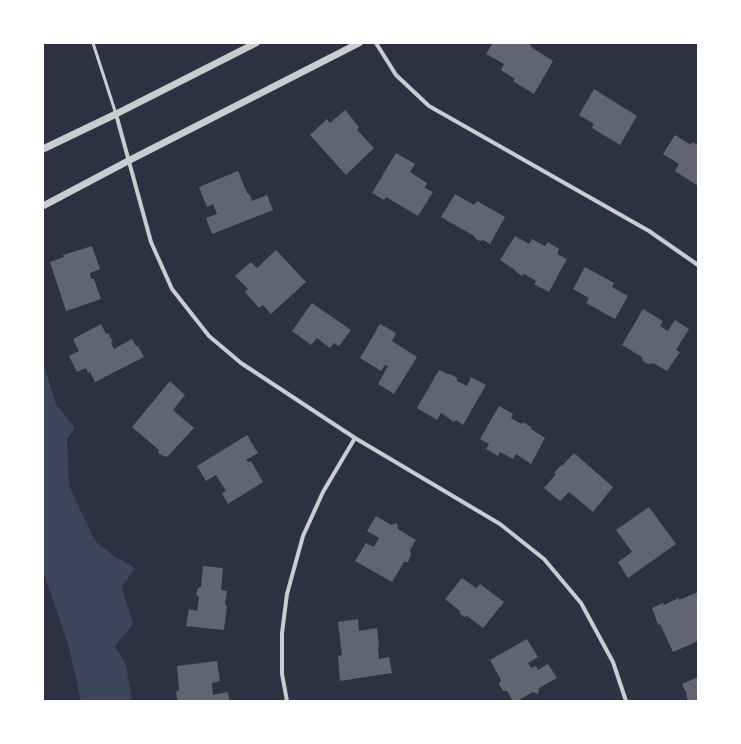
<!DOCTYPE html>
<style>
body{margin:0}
#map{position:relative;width:741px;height:744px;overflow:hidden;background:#2d3142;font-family:"Nunito Sans",sans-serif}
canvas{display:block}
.frame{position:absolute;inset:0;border:44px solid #fff;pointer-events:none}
</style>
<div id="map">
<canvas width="741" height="744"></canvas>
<div class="frame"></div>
</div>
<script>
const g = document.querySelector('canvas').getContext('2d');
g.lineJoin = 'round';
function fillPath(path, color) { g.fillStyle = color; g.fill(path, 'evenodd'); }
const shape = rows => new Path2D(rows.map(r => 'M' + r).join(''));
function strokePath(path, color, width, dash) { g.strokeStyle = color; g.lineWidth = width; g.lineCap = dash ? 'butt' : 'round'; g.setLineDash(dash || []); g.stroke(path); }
fillPath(shape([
 [43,362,56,404,75,428,67,439,69,486,95,541,114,556,135,568,122,587,133,624,115,646,126,665,132,701,81,701,68,644,43,571]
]), '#3c4559');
fillPath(shape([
 [493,43,530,43,531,47,553,61,534,94,513,81,515,79,501,70,504,64,486,54],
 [594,89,637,116,620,145,592,128,594,124,579,115],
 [345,110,359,127,357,130,374,148,346,175,310,135,327,119,330,123],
 [675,135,691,145,692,142,698,145,698,186,675,171,679,164,663,154],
 [396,153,415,164,410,172,427,183,425,188,433,192,418,216,386,197,384,200,372,193],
 [238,171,247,193,250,195,252,201,267,195,273,210,212,234,206,218,217,214,213,204,207,207,199,187],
 [455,194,474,205,477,201,505,217,490,244,483,240,480,241,476,239,474,236,441,217],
 [515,236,529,244,532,239,545,246,548,242,559,249,557,254,567,259,549,292,534,284,536,281,524,274,522,276,515,271,515,270,500,260],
 [92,246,100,269,90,273,91,279,94,279,101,299,66,311,50,262,64,257,63,255],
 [276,250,306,282,271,314,263,305,259,308,245,292,248,289,235,276,251,262,257,268],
 [585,267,614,283,612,287,628,296,615,319,586,303,589,298,573,289],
 [312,303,351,330,339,346,334,343,330,348,317,338,311,345,292,331],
 [643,309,663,321,660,326,668,331,675,320,689,329,676,350,680,352,667,371,653,363,648,364,643,361,642,357,622,345],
 [101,324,106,334,108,333,113,342,111,343,114,349,132,339,136,346,138,346,144,357,95,382,90,372,88,373,86,368,77,372,69,356,79,351,73,339],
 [380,324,396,333,392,341,417,357,394,394,378,384,388,366,385,365,381,371,360,358],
 [439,370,447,374,450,374,457,378,457,381,467,386,471,377,486,385,463,425,456,420,454,422,441,413,437,420,417,408],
 [170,381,185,395,173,410,194,428,167,457,165,456,163,456,158,453,159,450,132,427],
 [499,406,513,414,511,418,522,424,523,422,531,427,531,429,545,438,531,464,516,454,513,459,500,452,498,456,486,449,489,444,480,439],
 [247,435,258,453,246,460,248,462,251,461,263,482,228,504,222,493,226,491,216,475,206,481,197,466],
 [574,453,613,487,593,512,569,492,560,501,544,488,556,474,554,473,561,465,562,466],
 [649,507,676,544,628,578,618,562,632,552,616,530],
 [376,516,391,525,397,523,398,529,416,540,410,550,411,555,408,562,404,562,392,582,355,561,366,543,374,547,379,538,367,531],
 [203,566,223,568,221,590,227,591,225,605,227,606,224,630,186,626,189,609,197,611,199,597,196,594,198,588,201,587],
 [462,578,476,588,480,584,504,602,483,628,467,616,464,617,460,614,460,611,445,599],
 [698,592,698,641,673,652,660,624,658,625,652,608,663,603,664,605,679,598,679,600],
 [358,619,359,631,377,628,379,647,378,648,379,659,389,657,392,673,340,681,338,656,342,655,338,622],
 [527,639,538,657,528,663,531,668,536,666,538,670,548,664,557,678,539,688,538,694,533,692,517,701,513,701,507,691,503,691,499,684,501,680,490,660],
 [217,661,220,681,212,683,213,695,228,692,229,701,180,701,177,699,176,692,179,690,177,666],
 [698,677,698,701,688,701,686,695,687,694,682,684]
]), '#626471');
strokePath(shape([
 [93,43,116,114]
]), '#caccd0', 3);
strokePath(shape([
 [376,43,396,75,429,106,649,231,698,265],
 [116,114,151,242,172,289,209,336,241,363,355,438,500,524,544,559,581,603,613,662,626,701],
 [287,701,282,674,282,633,287,594,303,536,323,492,355,438]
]), '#caccd0', 4);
strokePath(shape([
 [43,149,116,114,256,43],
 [43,206,128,161,359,43]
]), '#caccd0', 7);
</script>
